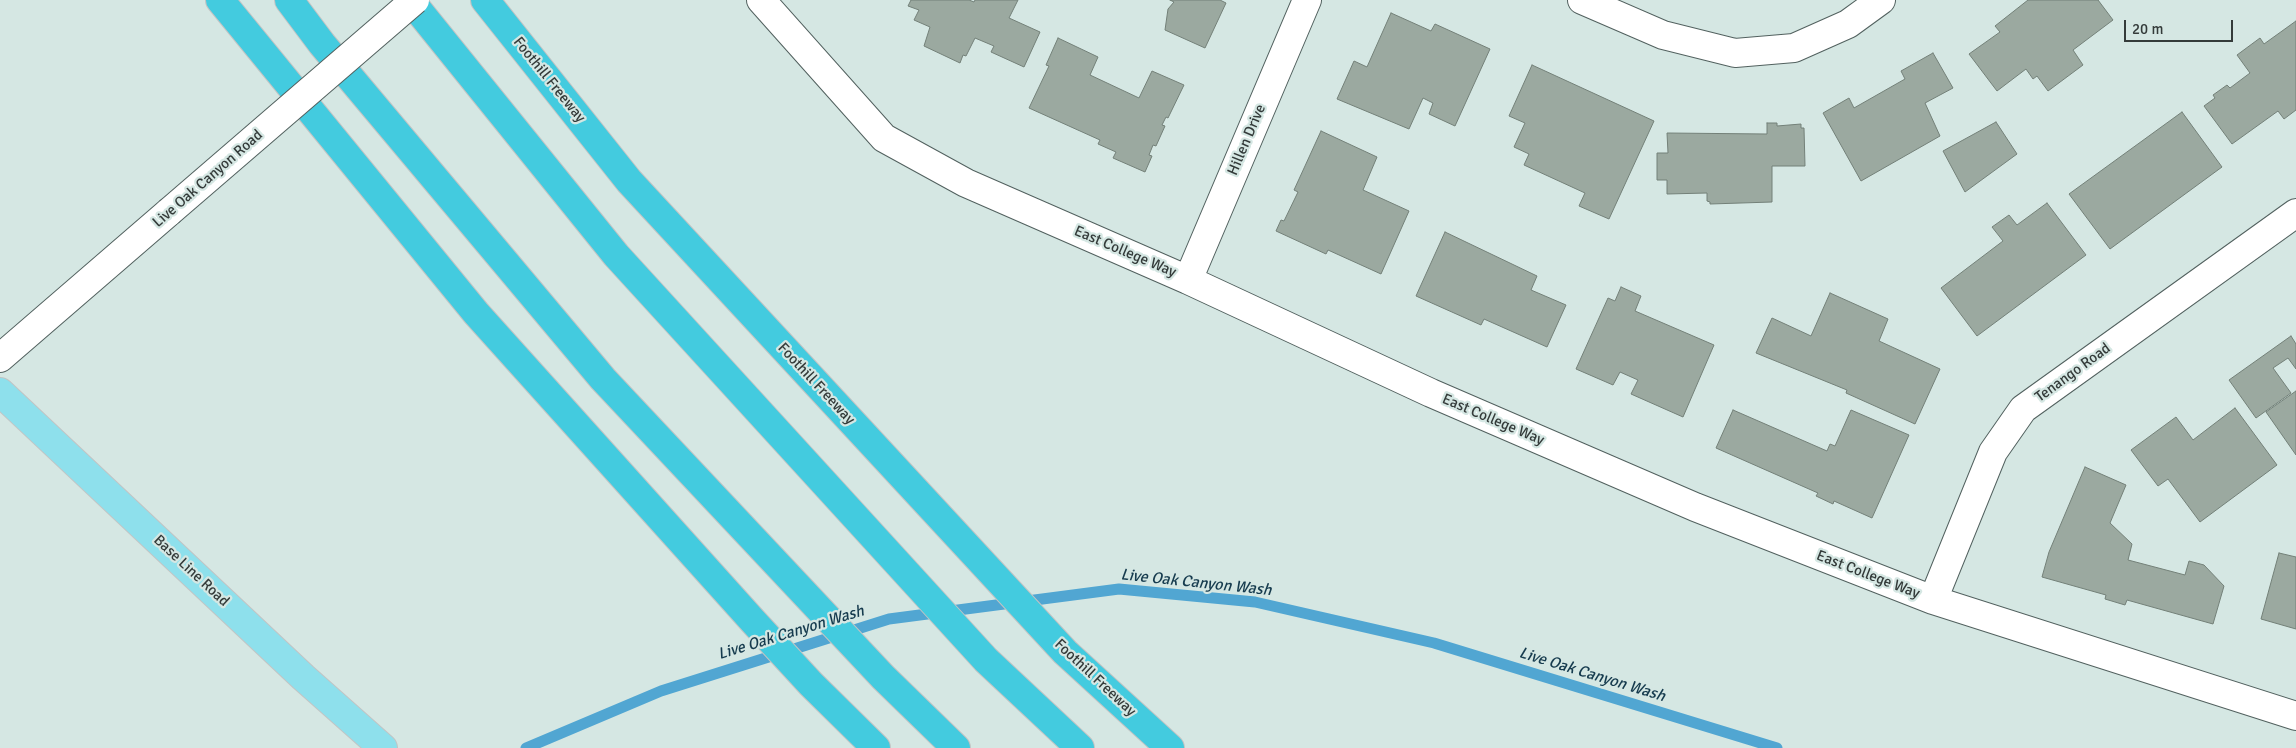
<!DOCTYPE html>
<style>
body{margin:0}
#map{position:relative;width:2296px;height:748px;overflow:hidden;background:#d5e7e3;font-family:Signika,sans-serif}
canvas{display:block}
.scale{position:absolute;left:2124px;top:20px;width:109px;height:22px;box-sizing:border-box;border:2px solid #343b3a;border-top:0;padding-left:6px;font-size:15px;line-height:18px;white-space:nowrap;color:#343b3a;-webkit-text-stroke:4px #d5e7e3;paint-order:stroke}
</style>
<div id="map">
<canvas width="2296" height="748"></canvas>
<div class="scale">20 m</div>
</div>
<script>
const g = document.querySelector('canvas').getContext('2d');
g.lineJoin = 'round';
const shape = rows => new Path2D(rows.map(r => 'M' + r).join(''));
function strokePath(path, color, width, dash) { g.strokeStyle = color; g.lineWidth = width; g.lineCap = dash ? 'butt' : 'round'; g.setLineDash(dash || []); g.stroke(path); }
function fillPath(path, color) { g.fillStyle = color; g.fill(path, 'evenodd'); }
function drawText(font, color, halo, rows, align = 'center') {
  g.font = font + ' Signika,sans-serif'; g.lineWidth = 4.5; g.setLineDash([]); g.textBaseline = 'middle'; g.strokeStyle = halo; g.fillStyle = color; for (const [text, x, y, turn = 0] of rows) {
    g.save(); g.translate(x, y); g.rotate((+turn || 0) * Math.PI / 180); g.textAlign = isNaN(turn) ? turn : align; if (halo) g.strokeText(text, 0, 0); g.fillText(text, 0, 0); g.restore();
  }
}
strokePath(shape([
 [526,748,661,691,889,619,1119,589,1255,602,1434,643,1777,748]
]), '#51a6d2', 11);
const building = shape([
 [911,0,969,0,974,2,975,0,1018,0,1009,18,1040,32,1024,67,991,52,994,46,975,38,966,56,963,55,960,63,924,46,930,27,914,20,919,10,908,6,911,0],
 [1170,0,1220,0,1226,3,1205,48,1165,30,1168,9,1174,2,1170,0],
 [2028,0,2098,0,2113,20,2073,50,2083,65,2048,91,2037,76,2033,79,2026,69,1997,91,1969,54,2000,32,1995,26,2028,0],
 [1391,13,1431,31,1435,24,1490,49,1455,126,1429,114,1433,103,1423,98,1409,129,1337,99,1354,61,1367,67,1391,13],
 [2296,21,2296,110,2284,119,2278,111,2232,144,2204,106,2215,98,2213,95,2227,85,2230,88,2250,73,2237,55,2260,38,2264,44,2296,21],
 [1058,38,1098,57,1090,75,1139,98,1152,71,1184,85,1168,118,1166,117,1162,125,1165,126,1156,146,1153,145,1149,155,1152,156,1145,172,1113,158,1116,152,1098,144,1100,140,1029,108,1049,66,1046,65,1058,38],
 [1933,53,1953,88,1925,103,1940,136,1861,181,1823,113,1849,98,1854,108,1905,79,1901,71,1933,53],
 [1532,65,1654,121,1609,219,1579,206,1585,193,1524,165,1529,154,1514,147,1525,123,1509,116,1532,65],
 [2182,112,2222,167,2110,249,2069,194,2182,112],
 [1996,122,2017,154,1965,192,1943,151,1996,122],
 [1767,123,1777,123,1777,126,1801,124,1801,128,1804,128,1805,166,1772,166,1772,202,1710,204,1710,202,1707,201,1707,193,1667,194,1667,180,1657,180,1657,153,1668,153,1667,133,1767,134,1767,123],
 [1321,131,1377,157,1363,190,1409,211,1381,274,1328,250,1326,254,1276,231,1281,220,1284,221,1298,192,1294,190,1321,131],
 [2047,203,2086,255,1977,336,1941,288,2003,241,1992,227,2009,215,2017,225,2047,203],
 [1445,232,1537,276,1531,290,1566,305,1547,347,1484,319,1481,325,1416,296,1445,232],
 [1621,287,1641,296,1635,311,1714,345,1683,417,1631,394,1638,380,1620,372,1613,385,1576,369,1608,298,1615,301,1621,287],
 [1830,293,1888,319,1879,341,1940,369,1915,424,1846,393,1847,390,1756,353,1772,318,1811,336,1830,293],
 [2291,336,2296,344,2296,369,2288,358,2273,368,2291,393,2256,418,2229,380,2291,336],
 [2296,391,2296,455,2266,412,2296,391],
 [2235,408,2277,465,2200,522,2168,479,2158,486,2131,450,2176,417,2193,440,2235,408],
 [1733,410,1827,451,1830,444,1835,446,1851,410,1909,435,1872,518,1834,501,1833,504,1816,496,1818,493,1716,448,1733,410],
 [2085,467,2126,485,2110,523,2132,544,2128,560,2185,575,2189,561,2204,565,2224,586,2213,624,2127,600,2125,605,2105,599,2106,595,2042,577,2049,552,2085,467],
 [2279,553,2296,557,2296,629,2261,619,2279,553]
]);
fillPath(building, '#9ba9a0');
strokePath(building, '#738078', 1);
const minor = shape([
 [761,0,884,138,966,183,1188,280,1431,393,1695,507,1933,600,2296,716],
 [1582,0,1663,35,1735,53,1794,48,1848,24,1881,0],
 [1188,280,1307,0],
 [0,358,169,212],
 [1933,600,1993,452,2023,409,2296,213]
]);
const major = shape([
 [0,392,303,677,383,748]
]);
const highway = shape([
 [220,0,476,313,752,620,811,684,876,748],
 [289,0,322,44,603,379,883,677,956,748],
 [410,0,616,255,986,660,1080,748],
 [485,0,629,181,1065,652,1170,748]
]);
strokePath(minor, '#52615f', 30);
strokePath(major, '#c2c4c4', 30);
strokePath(highway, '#c2c4c4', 30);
strokePath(minor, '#fff', 28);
strokePath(major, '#8ee0ec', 28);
strokePath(highway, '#43cbdf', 28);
const minorBridge = shape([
 [169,212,415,0]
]);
strokePath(minorBridge, '#52615f', 30, []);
strokePath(minorBridge, '#fff', 28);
drawText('15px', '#343b3a', '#d5e7e3', [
 ["Foothill Freeway",549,80,51],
 ["Hillen Drive",1247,140,-67],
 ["Live Oak Canyon Road",208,179,-41],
 ["East College Way",1125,252,23],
 ["Tenango Road",2073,373,-36],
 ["Foothill Freeway",816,384,47],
 ["East College Way",1493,420,23],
 ["Base Line Road",191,571,43],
 ["East College Way",1868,575,21],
 ["Foothill Freeway",1095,678,43]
]);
drawText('italic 16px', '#163b4e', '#d5e7e3', [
 ["Live Oak Canyon Wash",1196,583,6],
 ["Live Oak Canyon Wash",791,633,-17],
 ["Live Oak Canyon Wash",1592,675,17]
]);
</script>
